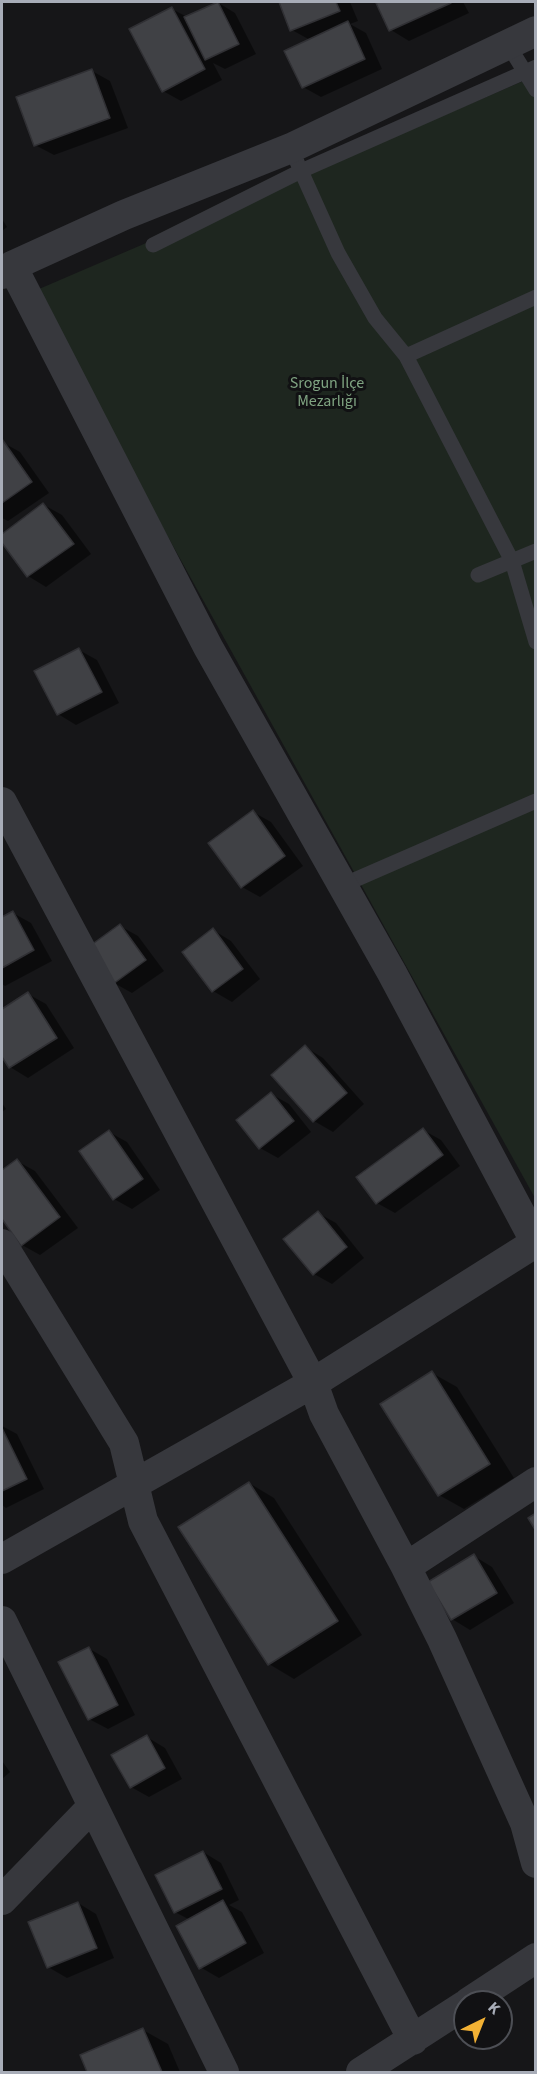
<!DOCTYPE html>
<meta charset="utf-8">
<style>
body{margin:0}
#map{position:relative;width:537px;height:2074px;overflow:hidden;background:#161618;font-family:"Source Sans 3",sans-serif}
canvas{display:block}
.frame{position:absolute;inset:0;border:3px solid #a8adb8;pointer-events:none}
.north{position:absolute;left:453px;top:1990px;width:60px;height:60px;box-sizing:border-box;background:#111113;border:2px solid #4d4f55;border-radius:50%;rotate:43deg;font-size:16px;font-weight:700;line-height:24px;text-align:center;color:#a8adb8}
.north::after{content:'';display:block;margin:auto;width:21px;height:27px;background:#f2b134;clip-path:polygon(50% 0,100% 100%,50% 72%,0 100%)}
</style>
<div id="map">
<canvas width="537" height="2074"></canvas>
<div class="frame"></div>
<div class="north">K</div>
</div>
<script>
const g = document.querySelector('canvas').getContext('2d');
g.lineJoin = 'round';
function fillPath(path, color) { g.fillStyle = color; g.fill(path, 'evenodd'); }
const shape = rows => new Path2D(rows.map(r => 'M' + r).join(''));
function strokePath(path, color, width, dash) { g.strokeStyle = color; g.lineWidth = width; g.lineCap = dash ? 'butt' : 'round'; g.setLineDash(dash || []); g.stroke(path); }
function drawText(font, color, halo, rows, align = 'center') {
  g.font = font + ' "Source Sans 3",sans-serif'; g.lineWidth = 6; g.setLineDash([]); g.textBaseline = 'middle'; g.strokeStyle = halo; g.fillStyle = color; for (const [text, x, y, turn = 0] of rows) {
    g.save(); g.translate(x, y); g.rotate((+turn || 0) * Math.PI / 180); g.textAlign = isNaN(turn) ? turn : align; if (halo) g.strokeText(text, 0, 0); g.fillText(text, 0, 0); g.restore();
  }
}
fillPath(shape([
 [535,76,535,1198,32,292]
]), '#1e261f');
fillPath(shape([
 [217,2,235,13,256,54,225,69,213,63,222,80,181,101,163,91,172,9,187,17],
 [280,2,350,2,358,21,350,24,366,33,382,69,321,97,303,87,310,40,292,30],
 [382,2,463,2,469,13,409,41,391,30,378,4],
 [92,71,110,81,128,128,54,155,35,145],
 [2,219,7,227,2,231],
 [2,442,20,452,49,493,8,521,2,518],
 [44,505,62,515,91,554,46,587,28,576,2,540,2,536],
 [79,650,97,660,119,703,76,725,58,714],
 [253,812,271,822,303,866,260,897,242,887],
 [13,913,31,923,52,961,5,986,2,984,2,919],
 [120,926,138,936,164,971,132,993,114,983],
 [213,930,231,941,260,979,232,1002,213,991,184,953],
 [28,994,46,1004,74,1048,28,1078,10,1067,2,1054,2,1011],
 [305,1047,323,1058,364,1104,333,1132,314,1121,274,1075],
 [271,1094,289,1104,311,1132,278,1158,260,1148],
 [2,1103,6,1109,2,1112],
 [423,1130,441,1140,460,1166,395,1213,377,1203],
 [109,1132,127,1142,160,1190,132,1209,114,1199],
 [17,1161,35,1171,78,1228,40,1255,22,1245,2,1217,2,1172],
 [318,1213,336,1223,364,1258,332,1284,314,1274],
 [432,1373,457,1387,514,1478,464,1509,439,1495],
 [2,1426,17,1434,44,1489,6,1508,2,1505],
 [249,1483,274,1498,362,1635,294,1679,269,1664],
 [474,1556,492,1567,514,1603,470,1630,452,1619],
 [88,1648,107,1659,135,1715,108,1729,89,1719],
 [147,1737,165,1748,182,1779,149,1797,131,1787],
 [2,1761,10,1772,2,1779],
 [203,1852,221,1863,239,1900,229,1905,242,1912,264,1953,219,1978,200,1967,190,1920,175,1912],
 [78,1903,96,1914,114,1958,67,1978,48,1967],
 [143,2030,168,2044,180,2072,89,2072,82,2056]
]), '#0007');
const building = shape([
 [218,2,239,44,205,60,184,17,218,2],
 [279,2,336,2,340,11,290,31,279,2],
 [379,2,451,2,451,3,389,31,376,3,379,2],
 [172,7,205,69,162,92,129,29,172,7],
 [348,21,365,59,302,88,284,51,348,21],
 [92,69,110,118,34,146,16,97,92,69],
 [2,439,32,482,2,503,2,439],
 [43,503,74,544,27,577,2,543,2,534,43,503],
 [79,648,102,692,57,715,34,671,79,648],
 [253,810,285,856,241,888,208,843,253,810],
 [13,911,34,950,2,968,2,917,13,911],
 [120,924,146,960,113,984,87,948,120,924],
 [213,928,243,969,212,992,182,952,213,928],
 [28,992,57,1038,9,1068,2,1057,2,1009,28,992],
 [305,1045,347,1093,313,1122,271,1075,305,1045],
 [271,1092,294,1121,259,1149,236,1120,271,1092],
 [423,1128,443,1155,376,1204,356,1177,423,1128],
 [109,1130,143,1179,113,1200,79,1151,109,1130],
 [17,1159,60,1217,21,1246,2,1219,2,1170,17,1159],
 [318,1211,347,1247,313,1275,283,1239,318,1211],
 [432,1371,490,1464,438,1496,380,1404,432,1371],
 [2,1428,27,1479,2,1491,2,1428],
 [249,1482,338,1621,268,1665,178,1527,249,1482],
 [536,1513,536,1531,528,1518,536,1513],
 [474,1554,497,1593,451,1620,428,1582,474,1554],
 [89,1647,118,1705,88,1720,58,1662,89,1647],
 [147,1735,165,1768,130,1788,111,1755,147,1735],
 [203,1851,222,1889,174,1913,155,1875,203,1851],
 [223,1900,246,1943,199,1969,176,1926,223,1900],
 [78,1902,97,1948,47,1968,28,1922,78,1902],
 [143,2028,162,2072,87,2072,80,2055,143,2028]
]);
fillPath(building, '#404145');
strokePath(building, '#303034', 1.5);
strokePath(shape([
 [507,43,536,90],
 [297,162,338,253,375,318,406,356,536,297],
 [153,245,301,171,536,67],
 [406,356,512,561,536,642],
 [478,575,536,551],
 [343,885,536,801]
]), '#37383d', 15);
strokePath(shape([
 [12,266,208,647,392,973,536,1243],
 [2,274,12,266,124,215,291,148,536,31],
 [2,802,313,1383,324,1414,406,1567,442,1639,525,1823,536,1863],
 [2,1244,124,1443,143,1521,413,2040],
 [2,1559,313,1383,535,1243],
 [406,1567,536,1482],
 [2,1621,224,2072],
 [2,1900,93,1806],
 [469,2002,536,1958],
 [361,2072,465,2005]
]), '#37383d', 30);
drawText('16px', '#7fa381', '#111113', [
 ["Srogun İlçe",327,384],
 ["Mezarlığı",327,402]
]);
</script>
